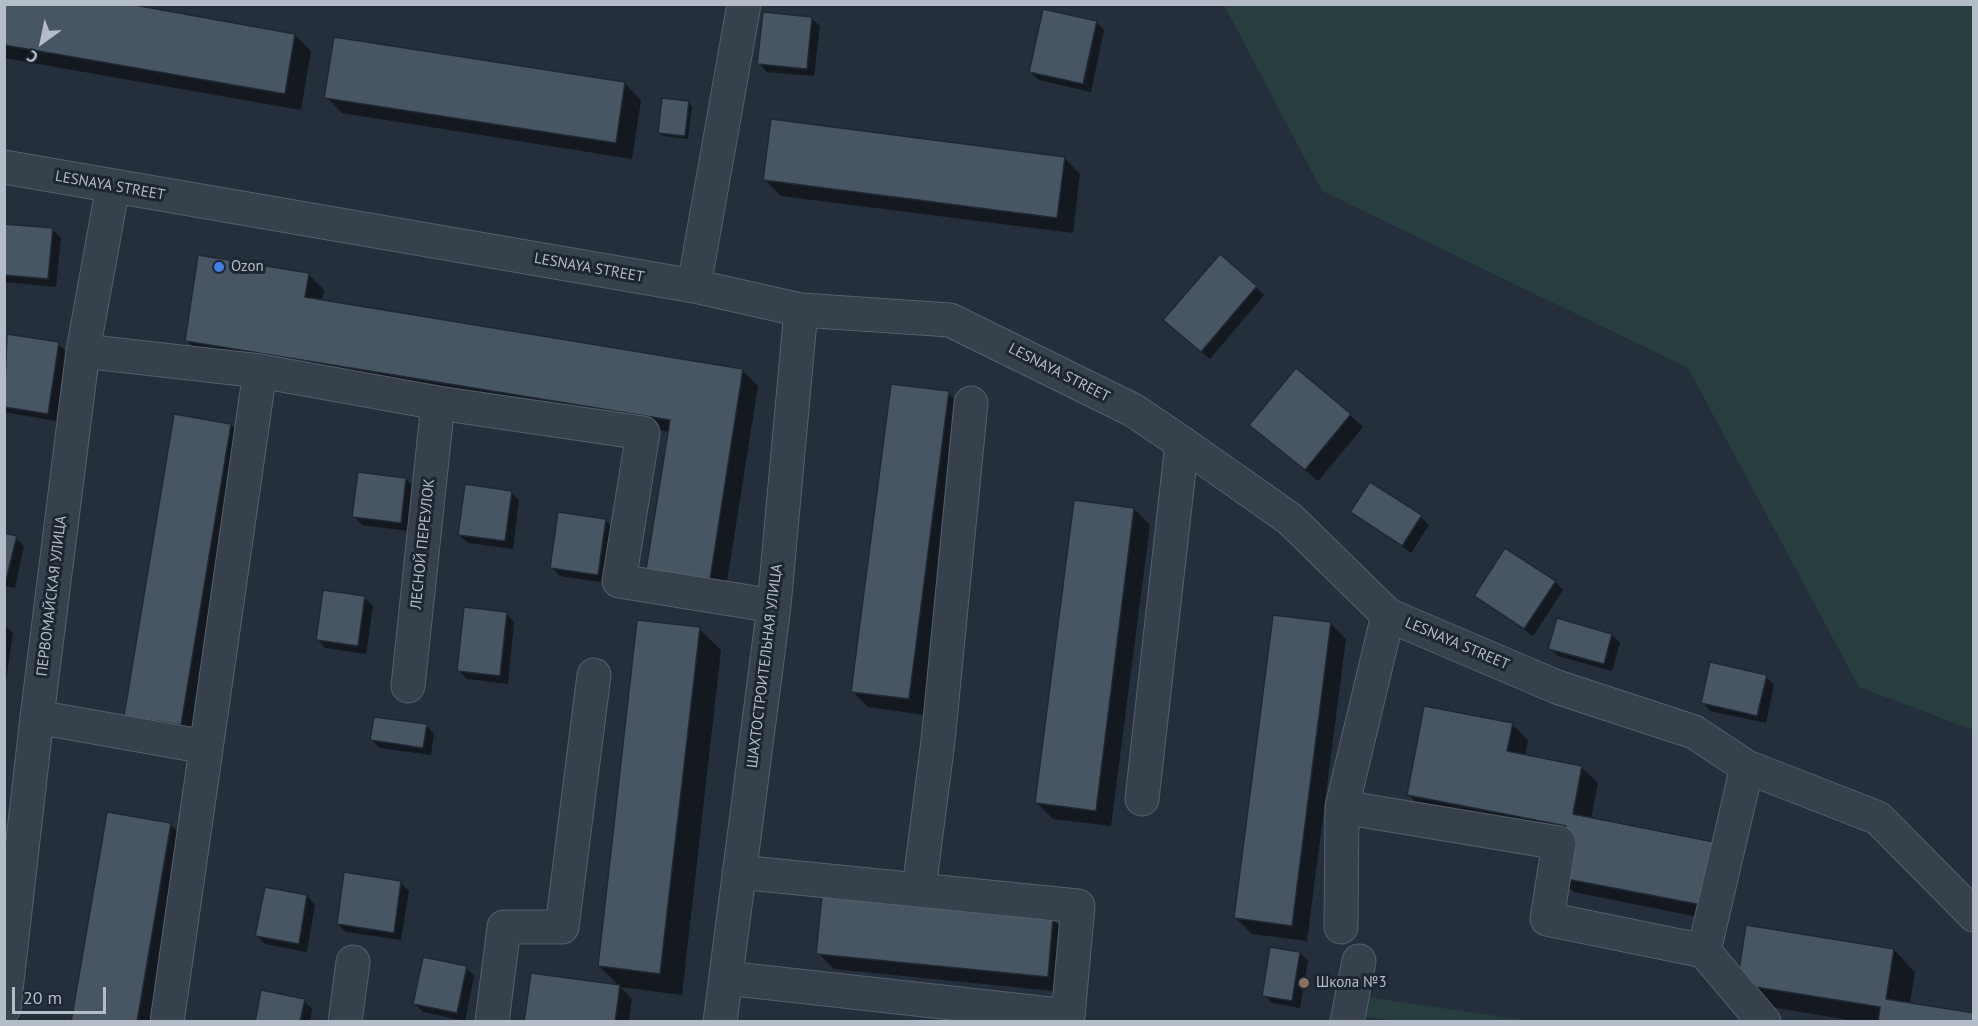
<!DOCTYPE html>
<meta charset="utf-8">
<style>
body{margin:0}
#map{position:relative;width:1978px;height:1026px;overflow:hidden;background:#242f3b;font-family:"PT Sans",sans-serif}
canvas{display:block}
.frame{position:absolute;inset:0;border:6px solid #b3bcc7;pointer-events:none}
.north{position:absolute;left:12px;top:12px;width:60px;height:60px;-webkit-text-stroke:4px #1d2631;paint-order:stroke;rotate:213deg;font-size:16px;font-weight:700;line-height:24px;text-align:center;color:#b3bcc7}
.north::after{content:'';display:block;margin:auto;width:21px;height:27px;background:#b3bcc7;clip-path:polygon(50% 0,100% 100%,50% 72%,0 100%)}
.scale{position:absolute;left:12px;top:987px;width:94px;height:27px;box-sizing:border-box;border:3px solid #b3bcc7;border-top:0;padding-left:8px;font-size:18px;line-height:21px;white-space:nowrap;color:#b3bcc7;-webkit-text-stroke:4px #1d2631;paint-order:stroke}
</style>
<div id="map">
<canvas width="1978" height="1026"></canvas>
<div class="frame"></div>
<div class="north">С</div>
<div class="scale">20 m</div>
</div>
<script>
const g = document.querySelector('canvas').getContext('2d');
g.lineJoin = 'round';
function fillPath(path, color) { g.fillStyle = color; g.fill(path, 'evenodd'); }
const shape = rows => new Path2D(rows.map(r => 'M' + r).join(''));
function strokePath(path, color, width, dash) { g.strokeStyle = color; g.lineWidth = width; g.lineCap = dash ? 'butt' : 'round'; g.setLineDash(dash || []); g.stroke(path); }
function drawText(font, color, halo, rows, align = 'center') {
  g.font = font + ' "PT Sans",sans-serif'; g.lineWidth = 6; g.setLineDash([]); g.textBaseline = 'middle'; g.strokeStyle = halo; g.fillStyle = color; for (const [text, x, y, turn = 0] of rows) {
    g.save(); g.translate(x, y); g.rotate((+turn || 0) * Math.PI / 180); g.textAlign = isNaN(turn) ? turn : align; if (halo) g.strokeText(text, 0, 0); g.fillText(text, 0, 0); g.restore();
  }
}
fillPath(shape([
 [1224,5,1973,5,1973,730,1859,687,1688,368,1322,191],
 [1360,996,1530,1021,1404,1022,1338,1013]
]), '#273d3e');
fillPath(shape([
 [4,4,295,35,311,51,301,110,4,58],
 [811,18,820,26,814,76,767,72,759,63],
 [1096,22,1104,30,1091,92,1039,80,1030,72],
 [625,84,641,100,632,159,342,113,326,97],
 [688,102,692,106,688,139,663,136,659,132],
 [1064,158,1080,174,1073,233,781,196,765,180],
 [4,225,53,230,61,238,56,287,4,282],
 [1220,256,1264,295,1210,359,1173,328],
 [308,274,324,290,322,302,742,370,758,386,723,607,662,597,670,432,202,356,186,340],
 [8,335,58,344,67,352,56,421,4,412,4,361],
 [948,393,964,409,925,715,868,707,852,691],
 [1350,415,1363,427,1318,481,1251,425],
 [231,425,247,441,197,741,126,715],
 [406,479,414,487,408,531,362,525,354,516],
 [511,492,519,500,513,549,468,543,459,535],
 [1134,509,1150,525,1111,826,1053,819,1037,803],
 [1352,512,1421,517,1429,525,1411,553],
 [606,521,614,529,606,583,560,576,552,568],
 [4,535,16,537,24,546,15,588,4,586],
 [1555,582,1563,590,1533,636,1475,596],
 [365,598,373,606,366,654,325,648,317,639],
 [506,614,514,622,508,684,467,679,459,671],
 [1330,623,1346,639,1307,941,1252,934,1236,918],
 [4,625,13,633,6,681,4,681],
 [699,629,721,650,682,995,620,987,632,999,629,1022,526,1022,532,975,620,987,599,966],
 [1612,635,1620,643,1612,671,1558,656,1550,648],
 [1766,677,1774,685,1766,723,1710,711,1702,702],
 [1512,724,1528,740,1525,756,1581,767,1598,783,1591,819,1728,923,1574,892,1558,876,1565,838,1425,811,1409,795],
 [426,725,434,734,431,755,380,748,372,740],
 [170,824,186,840,155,1022,72,1022],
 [401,883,409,891,401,940,346,932,338,924],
 [307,896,315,905,307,952,265,944,257,936],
 [1053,919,1069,936,1063,992,834,969,818,953],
 [1894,950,1915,972,1910,1004,1974,1022,1860,1022,1760,1005,1739,984],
 [1300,953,1308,961,1300,1008,1272,1003,1264,995],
 [466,968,474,976,465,1021,423,1012,415,1004],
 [304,1001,312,1009,310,1022,256,1022]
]), '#0007');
const building = shape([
 [4,4,129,4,295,34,285,94,4,45,4,4],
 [1043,9,1097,21,1083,84,1029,72,1043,9],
 [763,12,812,17,807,69,757,64,763,12],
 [334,37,625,82,616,143,324,98,334,37],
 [662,98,689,101,685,136,658,133,662,98],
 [771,119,1065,157,1057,218,763,180,771,119],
 [4,224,53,228,48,279,4,275,4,224],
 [1220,254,1257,286,1201,352,1163,320,1220,254],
 [198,255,309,273,305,297,743,369,708,592,644,582,670,420,185,341,198,255],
 [7,334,59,342,48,414,4,407,7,334],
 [1296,368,1351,414,1305,470,1249,425,1296,368],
 [891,384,949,391,909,699,851,692,891,384],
 [174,414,231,424,181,725,124,716,174,414],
 [358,472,406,478,401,523,352,517,358,472],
 [1370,482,1422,515,1402,546,1350,512,1370,482],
 [465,484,512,491,505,541,458,535,465,484],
 [1074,500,1134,508,1096,811,1035,803,1074,500],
 [558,512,606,519,598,575,550,568,558,512],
 [4,533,17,536,6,580,4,580,4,533],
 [1505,548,1556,581,1524,629,1474,596,1505,548],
 [323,590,365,596,358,646,316,640,323,590],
 [464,607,507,612,500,676,457,671,464,607],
 [1273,615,1331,622,1292,926,1234,918,1273,615],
 [1557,618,1612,634,1604,664,1548,649,1557,618],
 [637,620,700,627,660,974,598,966,637,620],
 [1710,662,1767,675,1757,716,1701,703,1710,662],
 [1424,706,1513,723,1507,751,1582,766,1573,814,1724,844,1712,907,1556,877,1566,826,1407,795,1424,706],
 [374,717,427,724,423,748,370,740,374,717],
 [107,812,171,823,137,1022,71,1022,107,812],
 [344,872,401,881,394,933,337,924,344,872],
 [265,887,307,895,299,944,255,936,265,887],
 [822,895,1053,918,1048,977,816,954,822,895],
 [1746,925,1894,949,1886,999,1974,1013,1974,1022,1878,1022,1880,1007,1737,984,1746,925],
 [1270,947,1300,952,1292,1001,1262,996,1270,947],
 [423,957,467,966,457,1013,413,1004,423,957],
 [531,973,620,985,615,1022,524,1022,531,973],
 [261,990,305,999,300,1022,255,1022,261,990]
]);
fillPath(building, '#485562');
strokePath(building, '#1f2833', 1.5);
const minor = shape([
 [4,167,694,286,801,310,950,320,1133,410,1182,443,1290,519,1388,615,1557,687,1694,732,1747,767,1878,818,1974,915],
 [694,286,744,4],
 [83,351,260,371,438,403,643,433,619,581,774,606],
 [408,686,438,403],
 [37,717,206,747],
 [1747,767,1704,951,1764,1022],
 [1142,799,1182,443],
 [1342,807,1559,843,1547,919,1704,951],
 [919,889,938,741,971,403],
 [1341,927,1342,807,1388,615],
 [726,978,1068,1016,1078,906,739,872],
 [4,1008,37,717,83,351,113,186],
 [167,1022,260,371],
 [345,1022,353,962],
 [492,1022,504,927,562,927,594,675],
 [720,1022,774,606,801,310],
 [1347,1022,1359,961]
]);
strokePath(minor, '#565f6a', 35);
strokePath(minor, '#37414c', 33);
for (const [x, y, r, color] of [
 [219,267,6,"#3f7fe0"],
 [1304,983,6,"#8d6e63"]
]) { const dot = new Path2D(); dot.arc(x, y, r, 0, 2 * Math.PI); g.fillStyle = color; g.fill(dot); strokePath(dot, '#1d2631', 2); }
drawText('15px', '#b3bcc7', '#1d2631', [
 ["LESNAYA STREET",110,186,10],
 ["LESNAYA STREET",589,268,10],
 ["LESNAYA STREET",1059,373,27],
 ["ЛЕСНОЙ ПЕРЕУЛОК",423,544,-84],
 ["ПЕРВОМАЙСКАЯ УЛИЦА",52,596,-83],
 ["LESNAYA STREET",1457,644,23],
 ["ШАХТОСТРОИТЕЛЬНАЯ УЛИЦА",765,666,-83]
]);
drawText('15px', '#b3bcc7', '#1d2631', [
 ["Ozon",231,267],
 ["Школа №3",1316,983]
], 'left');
</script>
